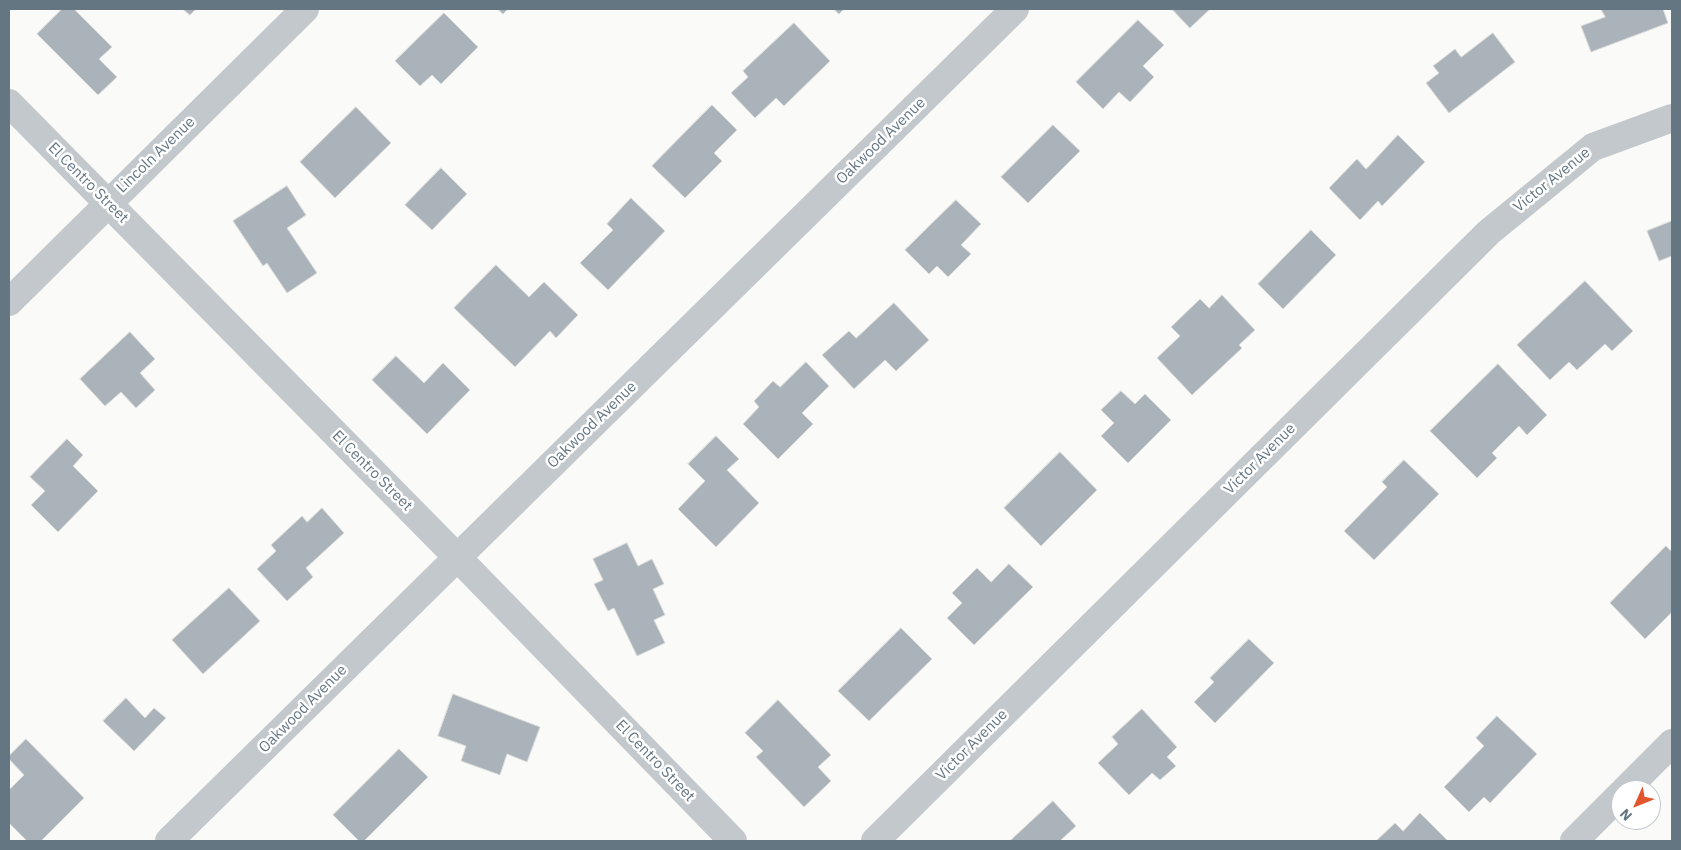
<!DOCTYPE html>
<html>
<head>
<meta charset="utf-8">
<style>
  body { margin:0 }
  #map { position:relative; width:1681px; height:850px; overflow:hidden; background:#fafaf8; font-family:"IBM Plex Sans",sans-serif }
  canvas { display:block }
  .frame { position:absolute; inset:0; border:10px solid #657683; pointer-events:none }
  .north { position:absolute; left:1611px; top:780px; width:50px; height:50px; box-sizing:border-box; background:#fff; border:1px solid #c1c8cd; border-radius:50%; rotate:226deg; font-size:14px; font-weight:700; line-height:20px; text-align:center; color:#657683 }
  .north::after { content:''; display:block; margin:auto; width:18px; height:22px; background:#e4572e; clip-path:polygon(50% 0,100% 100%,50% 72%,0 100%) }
</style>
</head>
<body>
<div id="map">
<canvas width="1681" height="850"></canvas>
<div class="frame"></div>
<div class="north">N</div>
</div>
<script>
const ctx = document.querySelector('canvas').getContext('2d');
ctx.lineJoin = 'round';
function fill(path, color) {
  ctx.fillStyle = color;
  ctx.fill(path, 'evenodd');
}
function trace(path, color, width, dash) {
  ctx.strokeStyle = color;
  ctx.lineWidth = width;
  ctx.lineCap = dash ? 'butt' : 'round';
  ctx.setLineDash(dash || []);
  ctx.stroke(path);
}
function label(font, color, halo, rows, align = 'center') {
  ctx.font = font + ' "IBM Plex Sans",sans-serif';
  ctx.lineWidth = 5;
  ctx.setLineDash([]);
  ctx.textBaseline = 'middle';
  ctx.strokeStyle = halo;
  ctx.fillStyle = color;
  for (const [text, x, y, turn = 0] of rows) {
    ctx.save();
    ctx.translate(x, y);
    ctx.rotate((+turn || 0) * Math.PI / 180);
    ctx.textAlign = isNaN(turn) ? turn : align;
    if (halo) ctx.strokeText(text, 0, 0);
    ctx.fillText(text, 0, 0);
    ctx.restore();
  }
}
const building = new Path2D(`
  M 62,9 L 74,9 L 112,47 L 99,59 L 117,77 L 98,95 L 37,34 Z
  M 183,9 L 196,9 L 190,15 Z
  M 498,9 L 508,9 L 503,14 Z
  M 834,9 L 844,9 L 839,14 Z
  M 1172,9 L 1210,9 L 1190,28 Z
  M 1601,9 L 1663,9 L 1668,23 L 1591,52 L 1581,26 L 1605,17 Z
  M 444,13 L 478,47 L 441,84 L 432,75 L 420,86 L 395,61 Z
  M 1138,20 L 1164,45 L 1143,66 L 1154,77 L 1130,102 L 1119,92 L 1103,109 L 1076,82 Z
  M 794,23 L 830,61 L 784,106 L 776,98 L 755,118 L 731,93 L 748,77 L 743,71 Z
  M 1493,33 L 1515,62 L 1449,113 L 1426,83 L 1439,73 L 1433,66 L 1455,49 L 1461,57 Z
  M 712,105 L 737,130 L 714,153 L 722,161 L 685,198 L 652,166 Z
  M 356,107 L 391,143 L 335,198 L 300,162 Z
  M 1053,125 L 1080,151 L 1028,203 L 1001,177 Z
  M 1398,135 L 1425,162 L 1382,206 L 1378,201 L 1360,220 L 1329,188 L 1357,159 L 1366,169 Z
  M 441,168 L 467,194 L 432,230 L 405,205 Z
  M 287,186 L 306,215 L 287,228 L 317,273 L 287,293 L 267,263 L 263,266 L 233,221 Z
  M 631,198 L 665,231 L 608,290 L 580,263 L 613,230 L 607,224 Z
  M 956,200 L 981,224 L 961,245 L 971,254 L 948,277 L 937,266 L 929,274 L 905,250 Z
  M 1672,221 L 1672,256 L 1659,261 L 1647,231 Z
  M 1311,230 L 1336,255 L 1283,309 L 1258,284 Z
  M 496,265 L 529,297 L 544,282 L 578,315 L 556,338 L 550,331 L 515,367 L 454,308 Z
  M 1585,281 L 1633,331 L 1612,351 L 1605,344 L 1577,370 L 1569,362 L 1550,380 L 1517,345 Z
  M 1222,295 L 1255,330 L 1239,345 L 1242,348 L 1192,395 L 1157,358 L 1180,336 L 1171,327 L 1200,299 L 1209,308 Z
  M 894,303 L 929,340 L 896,371 L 885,360 L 854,389 L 822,355 L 849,331 L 856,338 Z
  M 130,332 L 155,359 L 140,373 L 155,390 L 136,408 L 121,392 L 105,406 L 80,379 Z
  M 396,356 L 424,383 L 443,363 L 470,390 L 427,434 L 372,380 Z
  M 806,362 L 829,386 L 802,413 L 813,424 L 778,459 L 743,424 L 759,407 L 754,401 L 773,381 L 780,387 Z
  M 1498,364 L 1547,415 L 1527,435 L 1519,426 L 1492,453 L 1497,458 L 1477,478 L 1430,431 Z
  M 1121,391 L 1135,404 L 1145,394 L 1171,420 L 1128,463 L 1101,436 L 1114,423 L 1101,410 Z
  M 716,436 L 739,459 L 727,470 L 759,503 L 716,547 L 678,509 L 705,481 L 688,464 Z
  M 67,439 L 83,455 L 73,466 L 98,491 L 58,532 L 31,505 L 45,491 L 30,477 Z
  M 1060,452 L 1097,490 L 1041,546 L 1004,508 Z
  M 1404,460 L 1439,494 L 1374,560 L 1344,531 L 1387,487 L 1382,482 Z
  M 322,508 L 344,533 L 306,568 L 313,577 L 287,601 L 257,569 L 276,551 L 271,545 L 302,516 L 307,522 Z
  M 627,543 L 638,566 L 652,559 L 664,584 L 653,589 L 665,615 L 654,620 L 665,643 L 637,656 L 614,608 L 608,611 L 594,584 L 603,580 L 593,559 Z
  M 1666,546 L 1672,552 L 1672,612 L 1645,639 L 1610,603 Z
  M 1009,564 L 1033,587 L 974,645 L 947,618 L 962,603 L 952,593 L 977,568 L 991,582 Z
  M 229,588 L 260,621 L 203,674 L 172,640 Z
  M 901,628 L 932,659 L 869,721 L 838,691 Z
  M 1249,639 L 1274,663 L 1215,723 L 1194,702 L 1214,682 L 1210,678 Z
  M 453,694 L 540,727 L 527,762 L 507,754 L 500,775 L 461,761 L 466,746 L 438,736 Z
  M 126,698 L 145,718 L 154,708 L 166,718 L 134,751 L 103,721 Z
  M 778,700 L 831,755 L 818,767 L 831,781 L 804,807 L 756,757 L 763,751 L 745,733 Z
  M 1142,709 L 1177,747 L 1167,757 L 1176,766 L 1160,780 L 1152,773 L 1129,795 L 1098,763 L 1118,744 L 1112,737 Z
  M 1497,716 L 1537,754 L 1490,803 L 1484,797 L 1469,812 L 1444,787 L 1484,746 L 1476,738 Z
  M 26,739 L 84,798 L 41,841 L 27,841 L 9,823 L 9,790 L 24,775 L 9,759 L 9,756 Z
  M 399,749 L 428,777 L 364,841 L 359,841 L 333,815 Z
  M 1053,801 L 1076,826 L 1060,841 L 1010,841 Z
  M 1420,813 L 1448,841 L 1376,841 L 1395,823 L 1403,831 Z`);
fill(building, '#aab3b9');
trace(building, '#dcdcda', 1);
trace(new Path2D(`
  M 9,103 L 457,557 L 733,841
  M 9,302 L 305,9
  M 1625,790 L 1672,743
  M 169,841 L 1015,9
  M 875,841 L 1489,232 L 1593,147 L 1672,118
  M 1574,841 L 1621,794`), '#c3c8cc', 28);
label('15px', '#657683', '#fff', [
  ["Oakwood Avenue",881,141,-44],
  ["Lincoln Avenue",156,155,-44],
  ["Victor Avenue",1552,180,-39],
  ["El Centro Street",88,183,45],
  ["Oakwood Avenue",592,425,-44],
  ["Victor Avenue",1260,459,-45],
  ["El Centro Street",372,471,45],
  ["Oakwood Avenue",303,709,-45],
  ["Victor Avenue",972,745,-45],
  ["El Centro Street",655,761,46]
]);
</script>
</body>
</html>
